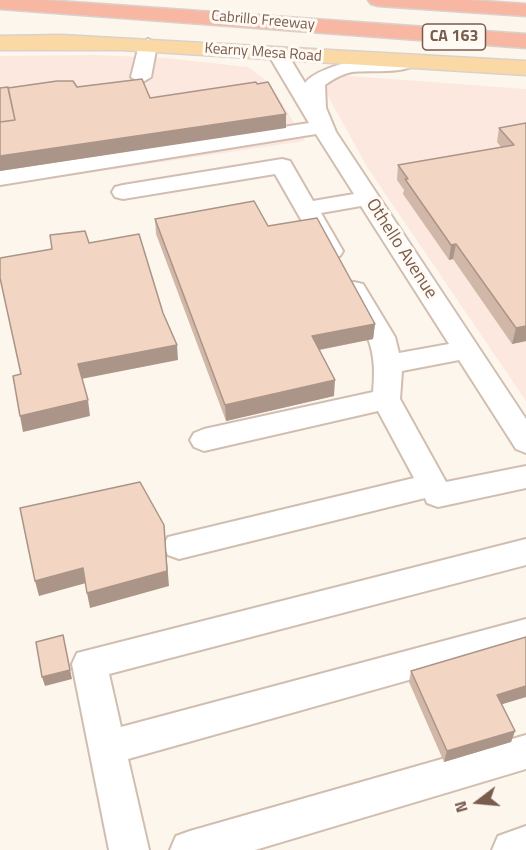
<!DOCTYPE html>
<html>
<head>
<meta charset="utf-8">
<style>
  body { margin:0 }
  #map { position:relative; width:526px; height:850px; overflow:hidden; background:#fdf6ec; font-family:"Titillium Web",sans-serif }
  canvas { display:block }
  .north { position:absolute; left:448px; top:772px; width:60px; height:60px; -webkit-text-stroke:4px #fffaf3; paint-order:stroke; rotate:254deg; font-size:16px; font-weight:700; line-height:24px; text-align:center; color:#7a5c4d }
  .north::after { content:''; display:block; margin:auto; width:21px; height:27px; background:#7a5c4d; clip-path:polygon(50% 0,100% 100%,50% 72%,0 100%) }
</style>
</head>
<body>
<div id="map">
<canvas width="526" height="850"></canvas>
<div class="north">N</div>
</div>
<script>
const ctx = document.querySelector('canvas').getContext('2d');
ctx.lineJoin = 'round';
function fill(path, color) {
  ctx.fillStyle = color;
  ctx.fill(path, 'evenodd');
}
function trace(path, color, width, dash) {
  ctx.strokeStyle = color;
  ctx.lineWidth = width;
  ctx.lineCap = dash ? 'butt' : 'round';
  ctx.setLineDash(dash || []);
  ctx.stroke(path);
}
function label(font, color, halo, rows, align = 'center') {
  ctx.font = font + ' "Titillium Web",sans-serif';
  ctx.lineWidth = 6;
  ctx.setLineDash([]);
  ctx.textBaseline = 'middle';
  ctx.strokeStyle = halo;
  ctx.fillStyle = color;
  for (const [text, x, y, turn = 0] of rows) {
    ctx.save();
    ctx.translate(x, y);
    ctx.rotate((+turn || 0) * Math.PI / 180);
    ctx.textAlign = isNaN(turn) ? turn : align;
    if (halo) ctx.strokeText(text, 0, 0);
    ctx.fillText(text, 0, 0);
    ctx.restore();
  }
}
fill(new Path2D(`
  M 96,55 L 166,58 L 248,67 L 270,83 L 305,141 L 0,186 L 0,56 Z
  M 337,75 L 526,89 L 526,401 L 367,167 L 323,87 Z`), '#fde8e0');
const minor = new Path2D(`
  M 148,39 L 157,45 L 151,77 L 141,83 L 131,77 L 139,45 Z
  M 278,48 L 285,50 L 305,83 C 318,64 402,46 414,64 C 407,74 366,70 352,72 C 342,74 333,79 325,85 L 326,108 L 336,132 L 526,419 L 526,453 L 516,449 L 459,360 L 402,371 L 400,399 L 446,482 L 526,466 L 526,488 L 438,507 L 427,503 L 425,498 L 179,559 L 168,555 L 163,546 L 168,537 L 414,478 L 378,411 L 204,451 L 194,447 L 190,440 L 194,433 L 204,429 L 373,392 C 378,343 365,331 341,290 L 345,284 L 354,282 L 363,284 L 395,337 L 399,353 L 449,344 L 361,206 L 321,213 L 343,251 L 340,256 L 331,258 L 322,256 L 319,251 L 275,174 L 123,199 L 115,197 L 112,192 L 115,187 L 123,185 L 282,159 L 290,161 L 313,201 L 354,194 L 316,134 L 0,185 L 0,171 L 309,123 L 268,54 Z
  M 526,539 L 526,565 L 109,674 L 121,727 L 526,619 L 526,647 L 128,759 L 149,850 L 109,850 L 72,664 L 77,653 Z
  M 526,735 L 526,769 L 255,850 L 170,850 L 176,836 L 190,831 Z
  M 526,826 L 526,850 L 492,850 L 498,836 Z`);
const major = new Path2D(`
  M 61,35 L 526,61 L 526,75 L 122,50 L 0,50 L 0,36 Z`);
const highway = new Path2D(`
  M 0,0 L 44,0 L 526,34 L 526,48 L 0,9 Z
  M 368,0 L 470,0 L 526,4 L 526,16 L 378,6 L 371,4 Z`);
trace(minor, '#d1beb0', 4);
trace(major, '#dad1cd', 3);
trace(highway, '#dad1cd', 3);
fill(minor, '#fff');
fill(major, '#fbd9a5');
fill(highway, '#f7b7a3');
fill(new Path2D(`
  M 526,123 L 526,341 L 512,344 L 453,259 L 449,260 L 403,194 L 404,190 L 397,180 L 398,165 L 501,147 L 497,142 L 499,128 Z
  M 155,219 L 268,226 L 375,324 L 373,339 L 320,350 L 334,396 L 226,421 L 156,234 Z
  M 526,637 L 526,697 L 501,704 L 515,731 L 511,742 L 444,762 L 409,682 L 411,671 Z`), '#d1b7a8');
fill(new Path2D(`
  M 286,114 L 286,128 L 0,171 L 0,156 Z
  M 456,244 L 453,259 L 449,260 L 451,245 Z
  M 375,324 L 373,339 L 312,351 L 312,336 Z
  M 526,326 L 526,341 L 512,344 L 516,328 Z
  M 177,345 L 178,360 L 81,379 L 78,364 Z
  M 335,380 L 334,396 L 226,421 L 225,405 Z
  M 88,400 L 90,416 L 23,432 L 20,416 Z
  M 164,525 L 169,586 L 90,608 L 87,593 Z
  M 83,568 L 86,583 L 39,596 L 35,581 Z
  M 63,635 L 72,679 L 45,686 L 42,677 Z
  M 526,686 L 526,697 L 493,707 L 497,695 Z
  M 515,731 L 511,742 L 444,762 L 447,751 Z`), '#aa9588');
const building = new Path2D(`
  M 142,79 L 150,98 L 256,82 L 257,84 L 268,82 L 286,114 L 0,156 L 0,122 L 15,120 L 8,88 L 57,81 L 73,81 L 77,87 Z
  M 8,87 L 15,120 L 0,122 L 0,88 Z
  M 526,123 L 526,326 L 516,328 L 456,244 L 451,245 L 405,179 L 408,179 L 398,165 L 514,145 L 499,128 Z
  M 254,201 L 268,226 L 317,218 L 375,324 L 312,336 L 335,380 L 225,405 L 155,219 Z
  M 85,231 L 89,243 L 139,234 L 163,313 L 177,345 L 78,364 L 88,400 L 20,416 L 13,376 L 21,374 L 0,278 L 0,258 L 52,249 L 50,235 Z
  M 140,482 L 164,525 L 167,571 L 87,593 L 83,568 L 35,581 L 20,508 Z
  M 63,635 L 70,670 L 42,677 L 36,642 Z
  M 526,637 L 526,686 L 497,695 L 515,731 L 447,751 L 411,671 Z`);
fill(building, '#f3d5c3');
trace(building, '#aa9588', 1.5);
label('15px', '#7a5c4d', '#fffaf3', [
  ["Cabrillo Freeway",263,21,5],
  ["Kearny Mesa Road",263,53,4]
]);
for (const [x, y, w] of [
  [454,37,63]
]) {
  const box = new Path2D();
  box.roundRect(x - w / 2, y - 13, w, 26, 4.5);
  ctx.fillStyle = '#fffaf3';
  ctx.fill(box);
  trace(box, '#7a5c4d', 1.5);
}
label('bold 16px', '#7a5c4d', null, [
  ["CA 163",454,37]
]);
label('18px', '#7a5c4d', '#fffaf3', [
  ["Othello Avenue",401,249,57]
]);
</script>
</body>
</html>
